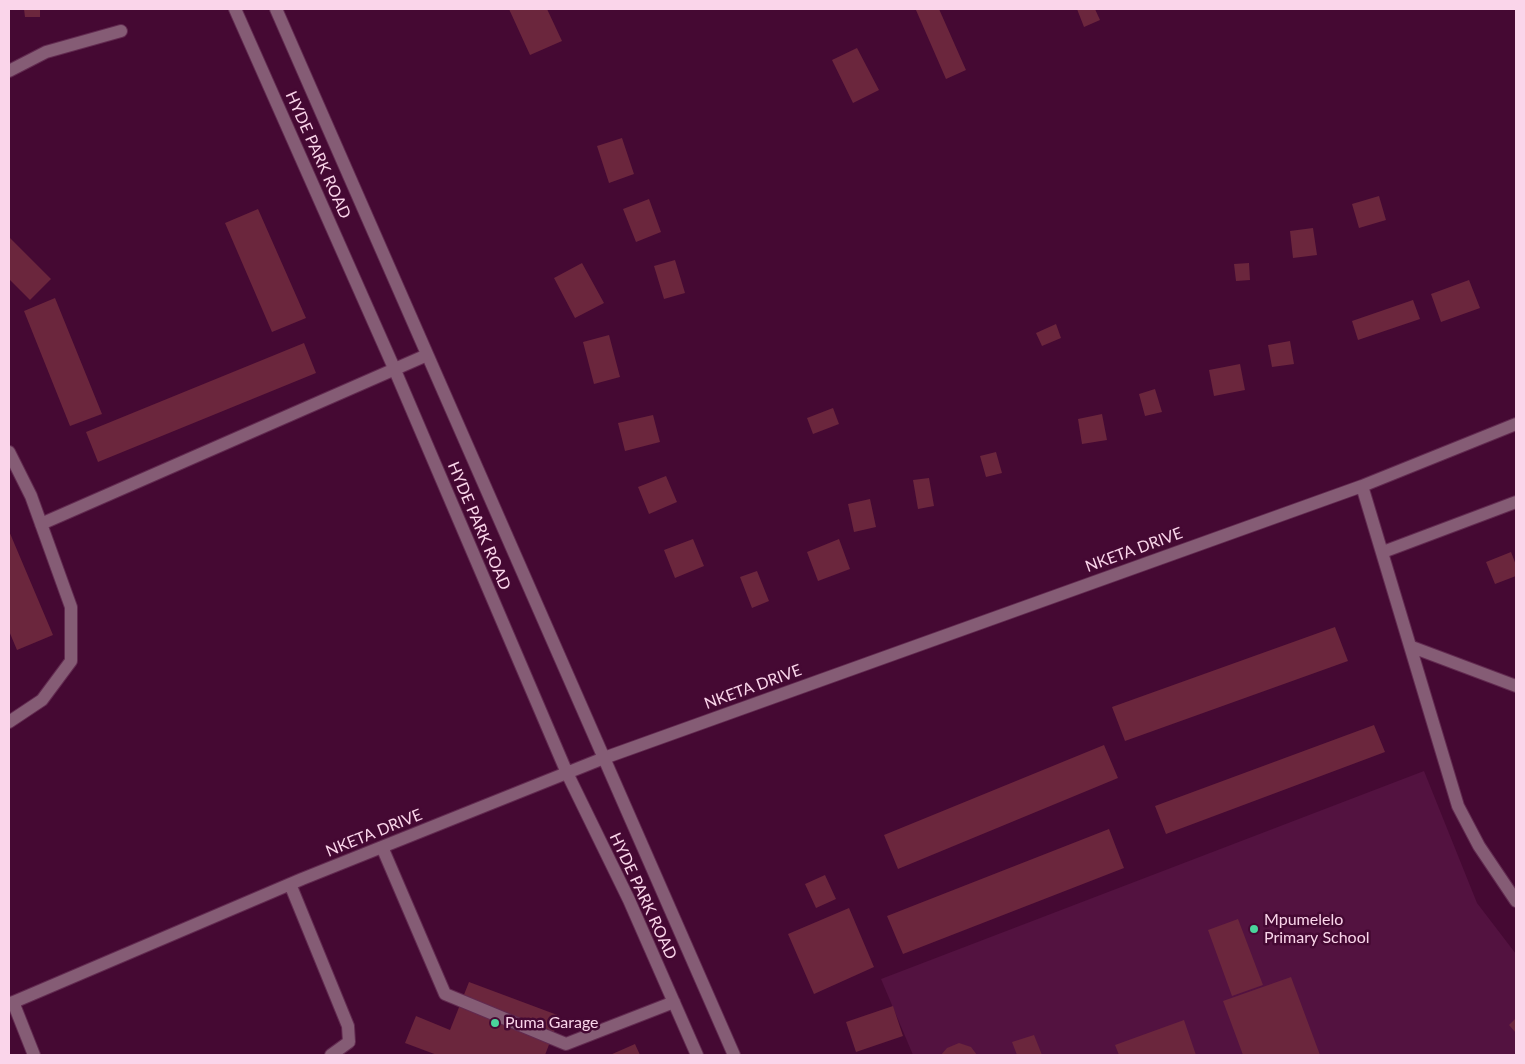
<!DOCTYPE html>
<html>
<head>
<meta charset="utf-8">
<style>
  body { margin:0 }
  #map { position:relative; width:1525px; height:1064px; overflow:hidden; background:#450933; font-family:Lato,sans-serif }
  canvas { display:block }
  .frame { position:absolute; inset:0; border:10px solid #fad5ea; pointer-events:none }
</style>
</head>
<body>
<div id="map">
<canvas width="1525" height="1064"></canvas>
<div class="frame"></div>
</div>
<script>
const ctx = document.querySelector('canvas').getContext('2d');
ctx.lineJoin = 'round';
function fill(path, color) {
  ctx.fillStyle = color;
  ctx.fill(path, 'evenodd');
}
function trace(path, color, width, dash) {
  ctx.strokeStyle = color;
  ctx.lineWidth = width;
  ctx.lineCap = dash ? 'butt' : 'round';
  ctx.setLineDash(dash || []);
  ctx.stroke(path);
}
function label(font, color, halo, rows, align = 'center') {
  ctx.font = font + ' Lato,sans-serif';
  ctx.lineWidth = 5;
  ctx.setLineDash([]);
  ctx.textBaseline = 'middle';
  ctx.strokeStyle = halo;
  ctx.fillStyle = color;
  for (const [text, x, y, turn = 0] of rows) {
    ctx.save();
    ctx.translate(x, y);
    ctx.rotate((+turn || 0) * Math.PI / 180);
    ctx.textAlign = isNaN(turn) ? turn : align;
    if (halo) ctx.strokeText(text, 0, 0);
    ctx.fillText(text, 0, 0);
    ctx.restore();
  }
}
fill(new Path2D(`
  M 1424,771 L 1477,903 L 1516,954 L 1516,1055 L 913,1055 L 881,979 Z`), '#531240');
fill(new Path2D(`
  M 24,9 L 40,9 L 40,17 L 25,17 Z
  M 509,9 L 547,9 L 562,41 L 530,55 Z
  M 918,9 L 939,9 L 966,70 L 946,79 L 916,10 Z
  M 1077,9 L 1095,9 L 1100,20 L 1084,27 Z
  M 857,48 L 879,90 L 853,103 L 832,60 Z
  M 622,138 L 634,174 L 609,183 L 597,146 Z
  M 1379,196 L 1386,220 L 1359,228 L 1352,204 Z
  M 649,199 L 661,232 L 636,242 L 623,209 Z
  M 258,209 L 306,318 L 272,332 L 225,223 Z
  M 1313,228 L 1317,255 L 1293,258 L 1290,231 Z
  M 9,237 L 51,279 L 30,300 L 9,279 Z
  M 675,260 L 685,293 L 664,299 L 654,266 Z
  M 582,263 L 604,303 L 575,318 L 554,278 Z
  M 1249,263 L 1250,280 L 1236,281 L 1234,264 Z
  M 1469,280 L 1480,308 L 1441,322 L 1431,294 Z
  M 55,298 L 102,414 L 70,426 L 24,311 Z
  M 1413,300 L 1420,319 L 1358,340 L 1352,321 Z
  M 1056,324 L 1061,338 L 1042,346 L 1036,333 Z
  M 609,335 L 620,377 L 594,384 L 583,342 Z
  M 1290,341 L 1294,364 L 1272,367 L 1268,345 Z
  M 304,343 L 316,373 L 98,462 L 86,432 Z
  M 1240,364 L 1245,390 L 1214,396 L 1209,370 Z
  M 1155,389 L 1162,412 L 1145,416 L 1139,394 Z
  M 833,408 L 839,424 L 813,434 L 807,418 Z
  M 1102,414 L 1107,440 L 1082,444 L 1078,419 Z
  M 653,415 L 660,442 L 625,451 L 618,423 Z
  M 996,452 L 1002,473 L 986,477 L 980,456 Z
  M 666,476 L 677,502 L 649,514 L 638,487 Z
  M 929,478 L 934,506 L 918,509 L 913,480 Z
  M 870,499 L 876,527 L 854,532 L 848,504 Z
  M 9,531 L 53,635 L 17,650 L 9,631 Z
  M 693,539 L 704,566 L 675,578 L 664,550 Z
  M 839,539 L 850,569 L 818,581 L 807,552 Z
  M 1511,552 L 1516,565 L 1516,576 L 1495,584 L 1486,562 Z
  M 757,571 L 769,601 L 752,608 L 740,577 Z
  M 1335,627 L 1348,661 L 1125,741 L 1112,707 Z
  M 1374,725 L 1385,752 L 1166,834 L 1155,806 Z
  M 1104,745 L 1118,778 L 898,869 L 884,835 Z
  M 1109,829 L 1124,868 L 903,954 L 887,916 Z
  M 825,875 L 836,899 L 816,908 L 805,884 Z
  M 849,908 L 874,967 L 814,994 L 788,934 Z
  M 1238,919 L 1263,985 L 1232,996 L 1208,930 Z
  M 1291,977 L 1320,1055 L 1243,1055 L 1223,1001 Z
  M 469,982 L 560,1016 L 545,1055 L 437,1055 L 405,1043 L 416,1016 L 450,1030 Z
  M 893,1006 L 903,1036 L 856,1052 L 846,1022 Z
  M 1516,1018 L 1516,1033 L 1509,1025 Z
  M 1184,1020 L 1196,1055 L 1119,1055 L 1115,1045 Z
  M 1034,1035 L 1042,1055 L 1017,1055 L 1012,1042 Z
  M 959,1043 L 971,1047 L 977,1055 L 941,1055 L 947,1048 Z
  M 635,1044 L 640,1055 L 610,1055 Z`), '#6b263d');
const minor = new Path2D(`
  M 235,9 L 394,368 L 567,773 L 629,900 L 697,1055
  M 276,9 L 734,1055
  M 9,71 L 46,52 L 121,31
  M 9,452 L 31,496 L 71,607 L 71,661 L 42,700 L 9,722
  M 1362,486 L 1458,806 L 1479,846 L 1516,901
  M 41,524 L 427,355
  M 1383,552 L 1516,502
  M 1412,647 L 1516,686
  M 382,847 L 445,994 L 566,1044 L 674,1002
  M 290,884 L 348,1026 L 349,1042 L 331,1055
  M 13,1002 L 34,1055
  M 9,1004 L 302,879 L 604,758 L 1362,486 L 1516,424`);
trace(minor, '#622a50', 14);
trace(minor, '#855c75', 12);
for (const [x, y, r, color] of [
  [1254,929,5,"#4ad49c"],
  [495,1023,5,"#4ad49c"]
]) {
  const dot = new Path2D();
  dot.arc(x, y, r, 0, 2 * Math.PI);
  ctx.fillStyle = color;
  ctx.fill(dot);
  trace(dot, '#450933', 2);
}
label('16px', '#fad5ea', '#450933', [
  ["HYDE PARK ROAD",318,155,66],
  ["HYDE PARK ROAD",479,526,67],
  ["NKETA DRIVE",1134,550,-20],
  ["NKETA DRIVE",753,687,-20],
  ["NKETA DRIVE",374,833,-22],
  ["HYDE PARK ROAD",643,896,65]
]);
label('16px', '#fad5ea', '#450933', [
  ["Mpumelelo",1264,920],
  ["Primary School",1264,938],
  ["Puma Garage",505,1023]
], 'left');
</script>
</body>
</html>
